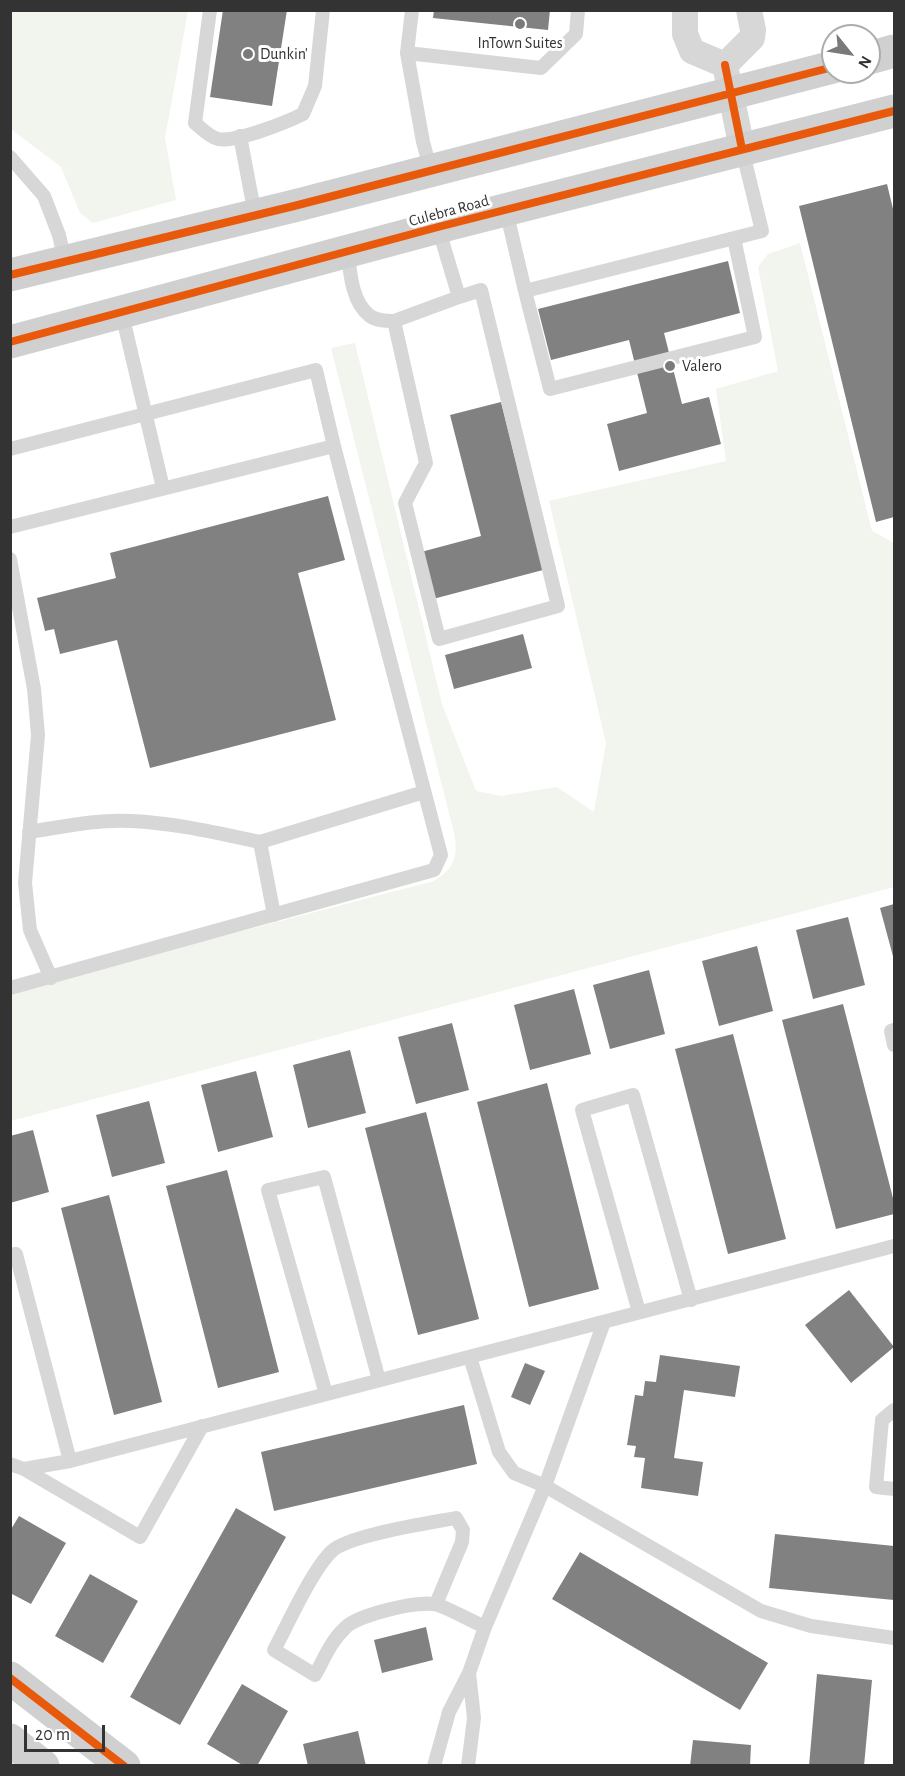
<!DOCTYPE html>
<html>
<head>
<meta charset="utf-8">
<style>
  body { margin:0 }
  #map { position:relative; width:905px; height:1776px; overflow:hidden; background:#fff; font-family:"Alegreya Sans",sans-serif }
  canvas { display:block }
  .frame { position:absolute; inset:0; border:12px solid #333; pointer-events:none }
  .north { position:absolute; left:821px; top:24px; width:60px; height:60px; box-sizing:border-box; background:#fff; border:2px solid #adadad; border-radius:50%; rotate:120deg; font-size:16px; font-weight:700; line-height:24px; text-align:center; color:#333 }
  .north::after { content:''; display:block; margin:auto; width:21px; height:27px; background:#7a7a7a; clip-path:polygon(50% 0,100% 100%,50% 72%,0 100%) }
  .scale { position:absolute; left:24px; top:1725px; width:81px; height:27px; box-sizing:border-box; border:3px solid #333; border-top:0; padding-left:8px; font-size:18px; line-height:21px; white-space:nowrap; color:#333; -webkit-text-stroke:4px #fff; paint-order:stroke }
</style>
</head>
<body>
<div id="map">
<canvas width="905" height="1776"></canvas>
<div class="frame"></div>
<div class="north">N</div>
<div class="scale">20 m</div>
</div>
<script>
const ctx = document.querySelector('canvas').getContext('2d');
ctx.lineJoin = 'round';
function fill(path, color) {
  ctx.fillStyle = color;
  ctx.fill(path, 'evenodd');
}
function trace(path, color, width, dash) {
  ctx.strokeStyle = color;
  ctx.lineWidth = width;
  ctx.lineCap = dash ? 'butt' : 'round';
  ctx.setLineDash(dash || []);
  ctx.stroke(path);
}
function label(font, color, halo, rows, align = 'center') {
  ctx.font = font + ' "Alegreya Sans",sans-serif';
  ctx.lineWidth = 6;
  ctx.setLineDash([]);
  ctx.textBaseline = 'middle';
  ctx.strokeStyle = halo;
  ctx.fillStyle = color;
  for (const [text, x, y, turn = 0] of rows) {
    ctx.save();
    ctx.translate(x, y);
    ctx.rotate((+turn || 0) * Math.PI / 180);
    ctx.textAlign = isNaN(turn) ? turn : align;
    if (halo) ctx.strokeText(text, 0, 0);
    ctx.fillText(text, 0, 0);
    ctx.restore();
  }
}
fill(new Path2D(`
  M 10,11 L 188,11 L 165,138 L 176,200 L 93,223 L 80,213 L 61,167 L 11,129 Z
  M 800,243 L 872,531 L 894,543 L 894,887 L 11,1121 L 11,989 L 73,975 L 434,881 C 454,868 459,857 454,833 L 331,348 L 355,343 L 442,704 L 476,791 L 501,796 L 557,787 L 594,812 L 606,743 L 549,501 L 726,461 L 716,389 L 778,371 L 758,267 L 768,254 Z`), '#f1f5ed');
fill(new Path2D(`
  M 223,10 L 287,10 L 272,106 L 210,97 Z
  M 434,10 L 550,10 L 548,30 L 433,18 Z
  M 887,184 L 894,213 L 894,517 L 876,522 L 799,206 Z
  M 728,261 L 740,313 L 664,333 L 682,404 L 709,397 L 721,444 L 619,471 L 607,424 L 647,413 L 629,340 L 551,360 L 538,309 Z
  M 501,402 L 543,570 L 433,599 L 421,552 L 481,536 L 450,415 Z
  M 328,496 L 345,560 L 298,573 L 336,720 L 150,768 L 117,640 L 60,654 L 54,629 L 45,631 L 37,598 L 116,578 L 110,553 Z
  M 523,634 L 532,668 L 454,689 L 445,655 Z
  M 894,904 L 894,960 L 880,908 Z
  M 848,917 L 865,985 L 813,999 L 796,930 Z
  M 757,946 L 773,1011 L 719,1026 L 702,961 Z
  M 649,970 L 665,1034 L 610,1049 L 593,985 Z
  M 574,989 L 591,1054 L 530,1070 L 514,1005 Z
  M 843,1004 L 894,1202 L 894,1214 L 836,1229 L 782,1020 Z
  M 452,1023 L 469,1090 L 416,1104 L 398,1037 Z
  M 733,1034 L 786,1239 L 728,1254 L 675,1049 Z
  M 350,1050 L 366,1113 L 308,1128 L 293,1065 Z
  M 256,1071 L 273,1137 L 218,1152 L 201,1085 Z
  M 547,1083 L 599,1289 L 529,1307 L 477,1102 Z
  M 149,1101 L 165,1163 L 112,1177 L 96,1115 Z
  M 426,1112 L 479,1319 L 418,1335 L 365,1128 Z
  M 33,1130 L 49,1192 L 10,1203 L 10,1136 Z
  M 227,1170 L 279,1372 L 218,1388 L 166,1186 Z
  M 109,1195 L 162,1402 L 114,1415 L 61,1208 Z
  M 849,1290 L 894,1347 L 851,1383 L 805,1325 Z
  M 660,1355 L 740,1366 L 735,1397 L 684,1390 L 674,1458 L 703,1462 L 698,1496 L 641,1488 L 645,1458 L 634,1457 L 636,1446 L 627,1445 L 635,1395 L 643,1396 L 645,1381 L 656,1382 Z
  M 525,1363 L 545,1371 L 530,1405 L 511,1397 Z
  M 464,1405 L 477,1464 L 274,1511 L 261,1452 Z
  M 236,1508 L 286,1537 L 180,1725 L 130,1697 Z
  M 19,1516 L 66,1543 L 31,1604 L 10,1593 L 10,1531 Z
  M 775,1534 L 894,1546 L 894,1600 L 769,1588 Z
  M 580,1552 L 768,1663 L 740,1710 L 552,1599 Z
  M 90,1574 L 138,1601 L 103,1663 L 55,1636 Z
  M 426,1627 L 433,1660 L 382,1673 L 374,1640 Z
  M 817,1674 L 872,1680 L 864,1766 L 809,1766 Z
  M 242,1684 L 288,1711 L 257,1766 L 244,1766 L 207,1744 Z
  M 358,1731 L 366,1766 L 308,1766 L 303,1744 Z
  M 693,1740 L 751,1745 L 750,1766 L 690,1766 Z`), '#818181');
trace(new Path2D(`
  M 210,10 L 195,123 C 201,128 209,137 218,139 C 235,143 287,122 303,114 L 315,86 L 323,10
  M 412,10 L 407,53 L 423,142 L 431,171
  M 407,53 L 541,68 L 576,34 L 578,10
  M 240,136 L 255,215
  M 10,157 L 44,196 L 59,235 L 65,261
  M 506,210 L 525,291 L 762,231 L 742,149
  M 438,227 L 459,297 L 481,290 L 558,606 L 439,639 L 405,503 L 426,463 L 394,321 L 459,297
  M 348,253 C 350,273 352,303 370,316 C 377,321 386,321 394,321
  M 525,291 L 550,389 L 755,337 L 734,238
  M 122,314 L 163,488
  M 10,449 L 316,370 L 334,446 L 10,527
  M 10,559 L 34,689 L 38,735 L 25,883 L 30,930 L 51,978
  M 29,832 C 62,827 97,819 131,821 C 175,823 217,833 260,842
  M 274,915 L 260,842 L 424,792
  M 10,988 L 434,870 L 441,855 L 334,446
  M 894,1030 L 891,1031 L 894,1045
  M 10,1255 L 16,1254 L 70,1461
  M 639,1312 L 582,1110 L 633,1095 L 691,1300
  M 470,1357 L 499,1452 L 514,1473 L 545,1486 L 761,1611 L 811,1626 L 894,1638
  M 326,1394 L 268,1190 L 324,1177 L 379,1380
  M 894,1410 L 882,1420 L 876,1487 L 894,1489
  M 10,1464 L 24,1469 L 140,1537 L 202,1426
  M 24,1469 L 70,1461 L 894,1246
  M 436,1604 L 462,1542 L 463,1530 L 456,1518 C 430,1523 349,1535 332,1551 C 312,1570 288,1624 274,1650 L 315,1675 C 324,1659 331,1641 345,1628 C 357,1615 421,1599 438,1605 C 454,1611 469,1620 485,1627
  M 434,1766 L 449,1712 L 469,1673 L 485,1627 L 545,1486 L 604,1322
  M 468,1766 L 474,1718 L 469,1673`), '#d7d7d7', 14);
trace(new Path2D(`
  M 685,10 L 685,34 L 692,51 L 725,65
  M 725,65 L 742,149
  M 725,65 L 752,38 L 753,30 L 749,10`), '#d7d7d7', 26);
trace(new Path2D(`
  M 869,58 L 894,51
  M 10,275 L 294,206 L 833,67
  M 10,342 L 438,227 L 894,111
  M 10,1678 L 124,1766
  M 10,1740 L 43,1766`), '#d0d0d0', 33);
trace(new Path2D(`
  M 725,65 L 742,149
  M 10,275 L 294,206 L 833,67
  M 10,342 L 438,227 L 894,111
  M 10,1678 L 124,1766`), '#e8590c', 8);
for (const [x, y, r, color] of [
  [520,24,6,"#7a7a7a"],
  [248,54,6,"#7a7a7a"],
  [670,366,6,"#7a7a7a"]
]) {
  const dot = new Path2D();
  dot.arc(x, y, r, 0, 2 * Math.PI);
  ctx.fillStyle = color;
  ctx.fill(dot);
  trace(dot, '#fff', 2);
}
label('16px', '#333', '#fff', [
  ["InTown Suites",520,43,"center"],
  ["Dunkin'",260,54],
  ["Valero",682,366]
], 'left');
label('16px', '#333', '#fff', [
  ["Culebra Road",449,211,-15]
]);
</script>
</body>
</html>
